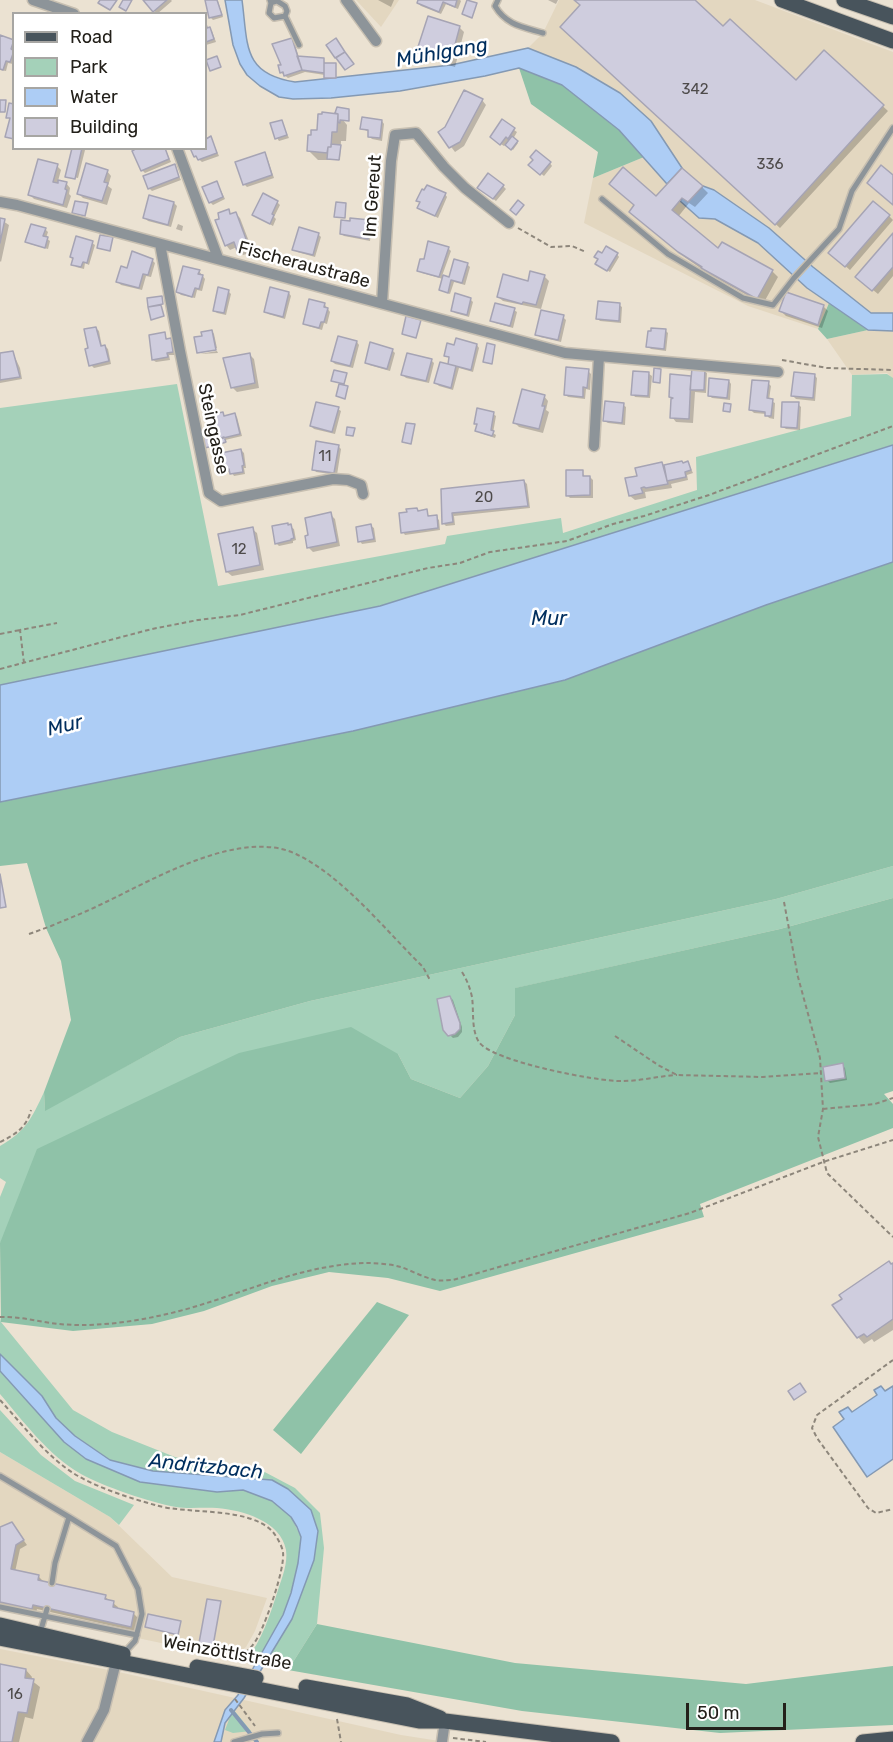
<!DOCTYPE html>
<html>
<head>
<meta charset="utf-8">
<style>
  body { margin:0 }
  #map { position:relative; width:893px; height:1742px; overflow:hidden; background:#ebe2d2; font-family:Rubik,sans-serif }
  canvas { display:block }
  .legend { position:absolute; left:12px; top:12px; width:195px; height:138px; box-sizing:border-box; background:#fff; border:2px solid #a7a6a3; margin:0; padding:8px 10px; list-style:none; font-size:18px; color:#23201a }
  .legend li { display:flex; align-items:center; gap:12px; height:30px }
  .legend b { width:30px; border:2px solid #a7a6a3 }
  .scale { position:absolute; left:686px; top:1703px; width:100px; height:27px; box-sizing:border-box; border:3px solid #23201a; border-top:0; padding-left:8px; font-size:18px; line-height:21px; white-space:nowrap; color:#23201a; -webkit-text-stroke:4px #fff; paint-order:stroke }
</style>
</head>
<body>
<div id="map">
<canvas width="893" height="1742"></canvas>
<ul class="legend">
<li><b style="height:8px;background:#48545c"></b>Road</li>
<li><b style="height:16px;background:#a4d1b9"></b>Park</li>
<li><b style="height:16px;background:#adcdf5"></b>Water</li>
<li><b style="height:16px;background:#cfcdde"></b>Building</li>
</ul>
<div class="scale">50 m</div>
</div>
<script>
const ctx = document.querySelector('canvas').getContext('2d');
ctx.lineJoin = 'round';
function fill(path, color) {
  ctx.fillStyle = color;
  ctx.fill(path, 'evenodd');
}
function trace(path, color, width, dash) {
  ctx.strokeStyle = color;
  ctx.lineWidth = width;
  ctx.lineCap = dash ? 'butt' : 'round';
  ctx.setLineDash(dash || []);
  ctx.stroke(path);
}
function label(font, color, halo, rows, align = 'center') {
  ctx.font = font + ' Rubik,sans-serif';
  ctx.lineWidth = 5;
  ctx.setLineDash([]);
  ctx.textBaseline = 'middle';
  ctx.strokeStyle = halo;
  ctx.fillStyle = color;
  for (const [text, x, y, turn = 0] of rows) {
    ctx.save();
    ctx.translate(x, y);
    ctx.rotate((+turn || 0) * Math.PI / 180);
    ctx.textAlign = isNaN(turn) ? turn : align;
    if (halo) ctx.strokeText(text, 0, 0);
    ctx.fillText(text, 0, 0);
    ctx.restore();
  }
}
fill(new Path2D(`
  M 356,0 L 399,0 L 381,27 Z
  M 559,0 L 755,0 L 893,52 L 893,313 L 871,313 L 813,267 L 769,228 L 715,219 L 759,243 L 807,288 L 829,303 L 818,329 L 748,306 L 584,223 L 593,178 L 644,157 L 681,167 L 528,48 L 543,33 Z
  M 868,330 L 893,331 L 893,379 L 887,373 L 852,375 L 827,339 Z
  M 0,1452 L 110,1517 L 172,1577 L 267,1598 L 255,1631 L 246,1647 L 232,1658 L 0,1609 Z
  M 0,1649 L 114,1671 L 401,1735 L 446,1742 L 0,1742 Z`), '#e3d7c0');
fill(new Path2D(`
  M 887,374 L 893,378 L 893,445 L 380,606 L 0,685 L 0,408 L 177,384 L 218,586 L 445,544 L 447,536 L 561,518 L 563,533 L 697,490 L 696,457 L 851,416 L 852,375 Z
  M 893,866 L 893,898 L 780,929 L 516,988 L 515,1015 L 488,1066 L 460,1098 L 411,1079 L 398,1054 L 0,1243 L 0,1197 L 6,1182 L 0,1178 L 0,1146 C 26,1131 32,1118 44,1092 L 45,1110 L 180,1037 L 310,1001 L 776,899 Z
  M 0,1317 L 1,1322 L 73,1410 L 112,1432 L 175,1457 L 246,1473 L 259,1469 L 295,1488 L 320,1513 L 324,1548 L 317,1624 L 288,1670 L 266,1662 L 292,1619 L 318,1531 L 272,1480 L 153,1471 L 110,1460 L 75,1436 L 56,1418 L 42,1396 L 0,1354 Z
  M 0,1371 L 64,1442 L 86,1459 L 140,1482 L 217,1492 L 242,1490 L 272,1500 L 291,1517 L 301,1537 L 298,1563 L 291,1592 L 283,1615 L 259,1659 L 246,1660 C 262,1640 270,1615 278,1590 C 282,1578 288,1563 286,1550 C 281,1521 242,1510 217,1508 C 203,1507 189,1509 176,1507 C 149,1502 105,1487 81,1474 C 48,1455 24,1422 0,1394 Z
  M 0,1410 L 41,1455 L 75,1481 L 134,1505 L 119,1525 L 110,1517 L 0,1452 Z
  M 233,1709 L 251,1731 L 233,1733 L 225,1730 Z`), '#a4d1b9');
fill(new Path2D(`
  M 519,68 L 562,85 L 619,130 L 644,157 L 593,178 L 598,152 L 531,104 Z
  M 829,303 L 868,330 L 827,339 L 818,329 Z
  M 893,562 L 893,866 L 776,899 L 310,1001 L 180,1037 L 45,1111 L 44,1092 L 71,1020 L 61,961 L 46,928 L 27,863 L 0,866 L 0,802 L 353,731 L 565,680 L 766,605 Z
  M 893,898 L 893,1091 L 884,1094 L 893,1104 L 893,1128 L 700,1204 L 704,1217 L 440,1291 L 388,1278 L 329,1272 L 272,1286 L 204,1311 L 152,1324 L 73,1331 L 1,1322 L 0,1243 L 37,1149 L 239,1053 L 351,1027 L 398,1054 L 411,1079 L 460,1098 L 488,1066 L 515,1015 L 515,988 L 780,929 Z
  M 377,1302 L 409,1315 L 301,1454 L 273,1430 Z
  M 317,1624 L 515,1663 L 746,1684 L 893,1666 L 893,1725 L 720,1733 L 522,1711 L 288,1670 Z`), '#8fc2a8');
const water = new Path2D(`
  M 225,0 L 242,0 C 248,44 242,74 295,82 L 451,65 L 528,48 L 576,67 L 620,93 L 651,121 L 682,168 L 667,184 L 619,130 L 562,85 L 519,68 L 485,76 L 400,91 L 331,98 L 293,99 L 279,97 L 260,86 L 247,75 L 240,64 L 233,45 Z
  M 703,186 L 714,190 L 769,228 L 813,267 L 871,313 L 893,313 L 893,331 L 868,330 L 807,288 L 758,243 L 715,219 L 699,218 L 680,201 L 682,198 L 695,194 Z
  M 893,445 L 893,562 L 766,605 L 565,680 L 353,731 L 0,802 L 0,685 L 380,606 Z
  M 0,1354 L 42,1396 L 56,1418 L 75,1436 L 110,1460 L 153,1471 L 272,1480 L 288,1489 L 311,1510 L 318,1531 L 314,1560 L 292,1619 L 244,1698 L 225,1723 L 221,1742 L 214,1742 L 225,1710 L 238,1695 L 283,1615 L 291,1593 L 298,1563 L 301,1537 L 297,1527 L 291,1517 L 272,1501 L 243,1490 L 217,1492 L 140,1482 L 86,1459 L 64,1442 L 0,1371 Z
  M 881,1386 L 885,1391 L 893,1386 L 893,1459 L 867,1477 L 833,1427 L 844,1419 L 839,1412 L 848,1407 L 852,1412 L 877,1395 L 874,1390 Z`);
fill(water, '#adcdf5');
trace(water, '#8499b3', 1.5);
fill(new Path2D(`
  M 145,0 L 171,0 L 172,1 L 157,14 Z
  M 210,0 L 218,1 L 223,17 L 213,20 L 211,18 L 207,1 Z
  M 378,0 L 394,0 L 391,7 Z
  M 420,0 L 460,0 L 461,1 L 458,9 L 446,4 L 441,14 L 421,6 L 418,3 Z
  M 548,0 L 558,0 L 556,4 Z
  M 576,0 L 692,0 L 723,28 L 797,82 L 824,52 L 888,111 L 780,228 L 562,27 L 581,5 Z
  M 429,18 L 460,28 L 464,32 L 455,67 L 422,57 L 418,53 Z
  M 206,21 L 208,29 L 212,31 L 216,42 L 206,45 Z
  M 0,37 L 14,41 L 14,61 L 13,64 L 8,63 L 6,71 L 0,70 Z
  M 291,39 L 294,42 L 299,57 L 323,60 L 326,64 L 336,65 L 336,78 L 326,78 L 325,75 L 305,72 L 288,78 L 284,75 L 281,72 L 283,66 Z
  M 482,100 L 486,105 L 464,146 L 455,152 L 440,132 Z
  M 349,110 L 349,121 L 343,120 L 347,125 L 346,141 L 341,141 L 340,160 L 318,160 L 308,150 L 318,132 L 323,114 L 339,115 Z
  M 281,121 L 289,138 L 279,141 L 277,138 Z
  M 382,121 L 384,124 L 382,141 L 372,139 L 369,136 L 370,132 L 362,129 Z
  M 502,122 L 517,132 L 513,139 L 518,143 L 513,150 L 506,144 L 504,146 L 494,140 Z
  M 211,138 L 219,156 L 202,162 L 195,156 L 206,148 L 206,140 Z
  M 73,148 L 83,148 L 85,150 L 78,178 L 68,176 Z
  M 165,148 L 171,162 L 145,173 L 142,170 Z
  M 264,154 L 267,157 L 274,178 L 247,187 L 244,184 Z
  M 550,163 L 552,166 L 544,176 L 530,165 Z
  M 57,166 L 61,170 L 58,181 L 66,183 L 70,188 L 69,194 L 71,196 L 67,208 L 34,199 L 30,195 Z
  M 174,166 L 181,180 L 152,191 L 149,188 Z
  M 107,171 L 111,176 L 108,186 L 112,189 L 107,205 L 83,198 L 78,193 Z
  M 217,182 L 225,199 L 213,205 L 210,202 Z
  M 503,186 L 506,189 L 496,201 L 482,190 Z
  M 702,187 L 708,193 L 695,207 L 689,203 L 678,217 L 719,250 L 772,271 L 778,277 L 763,304 L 709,274 L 686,258 L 637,218 L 656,198 Z
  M 425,192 L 445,194 L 447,197 L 438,218 L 419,208 L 421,203 L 418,200 Z
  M 150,197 L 174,203 L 177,206 L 171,227 L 148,221 L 145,218 Z
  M 277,202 L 280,205 L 274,217 L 276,219 L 273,226 L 254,215 Z
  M 228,211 L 232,215 L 236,214 L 240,218 L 253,252 L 243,255 L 237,247 L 230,250 L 226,245 Z
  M 889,216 L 893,220 L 850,270 L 835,257 Z
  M 0,219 L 9,225 L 1,262 L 0,261 Z
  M 369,221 L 372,224 L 370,241 L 344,236 L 341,233 Z
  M 178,224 L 183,226 L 182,231 L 176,229 Z
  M 45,229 L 48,232 L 46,238 L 50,241 L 48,249 L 30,244 L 27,241 Z
  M 318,234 L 321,237 L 315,257 L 297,252 L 294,249 Z
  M 893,235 L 893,276 L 878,294 L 862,281 Z
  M 92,243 L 95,245 L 89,265 L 85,263 L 84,269 L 76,267 L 71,257 Z
  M 448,248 L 451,251 L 442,276 L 451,278 L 467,264 L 470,267 L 465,285 L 454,282 L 450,294 L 440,290 L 443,279 L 422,273 L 419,270 Z
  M 617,254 L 619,257 L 610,272 L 600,266 Z
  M 152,260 L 155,263 L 151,277 L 146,276 L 142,290 L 121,285 L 118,282 L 128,270 Z
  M 199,271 L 205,279 L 202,291 L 197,290 L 195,298 L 181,295 L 178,292 Z
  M 544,276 L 549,281 L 541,309 L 503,301 L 498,297 Z
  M 228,291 L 231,294 L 226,315 L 217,313 L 214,310 Z
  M 289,293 L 291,296 L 285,319 L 268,314 L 266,312 Z
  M 787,294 L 824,307 L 828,311 L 822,328 L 786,316 L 781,311 Z
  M 470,299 L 473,302 L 469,317 L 455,313 L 452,310 Z
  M 325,305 L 330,312 L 327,324 L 324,323 L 322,330 L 308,326 L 305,324 Z
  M 619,305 L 622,307 L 621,323 L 600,321 L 597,318 Z
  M 514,310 L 517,312 L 513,328 L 495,323 L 492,321 Z
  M 563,317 L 566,320 L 561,342 L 540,337 L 537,335 Z
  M 96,328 L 99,331 L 102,347 L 105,346 L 108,349 L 111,364 L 94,368 L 91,365 L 90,349 Z
  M 665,330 L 668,333 L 666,351 L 651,349 L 648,346 Z
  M 212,331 L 214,334 L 217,348 L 199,352 L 203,337 Z
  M 164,334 L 168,340 L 173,342 L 175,355 L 169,355 L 170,360 L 156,362 L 153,360 Z
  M 339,337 L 357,342 L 359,345 L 353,368 L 335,364 L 332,361 Z
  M 477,345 L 479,348 L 473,372 L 459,368 L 453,390 L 439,386 L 436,383 L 449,366 L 451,359 L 445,355 Z
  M 392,350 L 395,353 L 390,371 L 369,365 L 367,362 Z
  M 217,351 L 218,353 L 200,354 Z
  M 13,353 L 20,368 L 22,379 L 0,383 L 0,355 Z
  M 249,354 L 254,359 L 259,388 L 237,392 L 232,387 Z
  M 431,360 L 434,363 L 429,383 L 406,378 L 403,375 Z
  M 588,371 L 591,374 L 590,390 L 586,389 L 585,399 L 568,397 L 566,395 Z
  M 704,371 L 707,373 L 706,393 L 695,392 L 693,423 L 676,422 L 672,417 L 672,376 L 693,377 Z
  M 649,374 L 652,376 L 650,398 L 635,397 L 633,394 Z
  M 814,375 L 817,378 L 815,401 L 796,399 L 793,396 Z
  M 729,381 L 731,384 L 730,400 L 712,398 L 709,395 Z
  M 768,383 L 771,386 L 769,400 L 775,403 L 774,419 L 769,418 L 766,414 L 754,413 L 751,410 Z
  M 544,396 L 548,401 L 546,410 L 549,412 L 543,433 L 519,427 L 514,422 Z
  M 798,404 L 801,407 L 800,430 L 786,429 L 783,427 Z
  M 623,405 L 626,407 L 625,425 L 608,423 L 605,421 Z
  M 338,409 L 341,411 L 335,434 L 314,429 L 311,426 Z
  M 223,414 L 226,417 L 235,415 L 237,417 L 242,436 L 225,440 L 226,443 L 207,448 L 204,437 L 215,434 Z
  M 493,414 L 496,416 L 493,433 L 496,435 L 495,438 L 480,433 L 475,423 Z
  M 338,446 L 341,449 L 337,475 L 316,472 L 314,469 Z
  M 241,450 L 244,453 L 246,468 L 244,468 L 245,474 L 234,476 L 231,471 L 224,473 L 221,470 Z
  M 688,463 L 693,473 L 687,475 L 688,480 L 671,484 L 672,488 L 645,492 L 646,498 L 635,500 L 630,496 L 638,477 L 662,464 L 664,467 Z
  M 582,472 L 585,477 L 590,477 L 593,480 L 593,498 L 570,498 L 567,495 Z
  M 524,481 L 527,484 L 530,508 L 454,516 L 455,525 L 446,526 L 443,523 L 442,490 Z
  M 408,511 L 426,511 L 430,518 L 436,517 L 439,520 L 440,530 L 405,535 L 403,532 Z
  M 330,514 L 335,519 L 340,546 L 313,552 L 308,547 Z
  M 289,526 L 294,529 L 296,540 L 293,541 L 293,543 L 279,546 L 276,543 Z
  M 371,526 L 374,528 L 376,542 L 362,544 L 360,541 Z
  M 252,529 L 257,533 L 264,570 L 232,576 L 227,572 Z
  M 450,997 L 453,1000 L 462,1027 L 462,1032 L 458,1037 L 453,1038 L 444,1029 Z
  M 842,1065 L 845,1068 L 847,1080 L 830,1083 L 827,1080 Z
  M 893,1265 L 893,1330 L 874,1342 L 872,1339 L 864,1344 L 858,1337 Z
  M 12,1524 L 27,1545 L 20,1549 L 15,1572 L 39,1577 L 43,1581 L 105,1597 L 118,1607 L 118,1610 L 133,1613 L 138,1618 L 135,1631 L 37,1609 L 36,1613 L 0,1605 L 0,1529 Z
  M 0,1665 L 26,1670 L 32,1677 L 31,1680 L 40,1687 L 33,1719 L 25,1717 L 19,1742 L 0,1742 Z`), '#0003');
trace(new Path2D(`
  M 231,1710 L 257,1742`), '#8499b3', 4);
const building = new Path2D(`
  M 100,0 L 117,0 L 110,10 L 98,3 Z
  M 123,0 L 132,0 L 126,11 L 119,7 Z
  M 143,0 L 167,0 L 153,12 Z
  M 205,0 L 217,0 L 222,15 L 209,18 Z
  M 418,0 L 457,0 L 455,7 L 443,2 L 439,12 L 417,3 Z
  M 467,0 L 477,3 L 472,18 L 462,14 Z
  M 574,0 L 695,0 L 723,26 L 730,19 L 796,80 L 824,50 L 884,105 L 775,225 L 560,27 L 580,5 Z
  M 428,16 L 460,26 L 450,63 L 416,53 Z
  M 206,24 L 207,28 L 210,27 L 214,39 L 206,42 Z
  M 0,35 L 14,40 L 11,49 L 14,51 L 10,62 L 6,61 L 3,70 L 0,69 Z
  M 292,38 L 302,70 L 284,76 L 283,72 L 280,73 L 278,65 L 281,65 L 272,44 Z
  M 336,38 L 345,52 L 335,58 L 326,45 Z
  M 345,52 L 354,64 L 345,70 L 336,58 Z
  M 217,56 L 221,67 L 210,71 L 206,60 Z
  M 297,56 L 324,58 L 324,73 L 302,70 Z
  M 324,63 L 336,63 L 336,78 L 324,78 Z
  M 464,90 L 483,99 L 460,142 L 449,148 L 438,132 L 445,127 Z
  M 0,100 L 6,100 L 5,112 L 0,112 Z
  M 9,103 L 14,104 L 14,139 L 5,137 L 10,118 L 6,118 Z
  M 337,107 L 349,109 L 349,121 L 340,120 L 340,123 L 338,122 L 338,114 L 335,113 Z
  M 322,112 L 338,114 L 337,132 L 332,132 L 331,147 L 328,147 L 327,153 L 307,151 L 308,135 L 311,135 L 311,130 L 317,130 L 318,114 L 322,114 Z
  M 362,117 L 382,120 L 380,138 L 368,137 L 368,130 L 360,129 Z
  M 502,119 L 515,128 L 508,139 L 506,137 L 500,145 L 490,137 Z
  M 282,120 L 287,135 L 275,139 L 270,123 Z
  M 211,136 L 217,153 L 198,160 L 196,156 L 194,157 L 190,148 L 206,148 L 206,139 Z
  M 512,136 L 518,141 L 511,150 L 505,145 Z
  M 331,144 L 341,145 L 339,160 L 327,159 L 328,147 L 331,147 Z
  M 72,148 L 82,148 L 75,179 L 65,177 Z
  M 137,148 L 165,148 L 169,159 L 141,171 L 132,151 Z
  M 536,150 L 551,162 L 540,175 L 528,165 L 533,160 L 530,157 Z
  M 265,152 L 272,175 L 243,185 L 235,162 Z
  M 38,159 L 58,164 L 53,182 L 58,183 L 58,180 L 67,182 L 65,189 L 67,190 L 63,205 L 28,195 Z
  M 86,163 L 108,170 L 104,182 L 108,183 L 102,201 L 77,194 Z
  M 175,164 L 179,177 L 148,189 L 143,176 Z
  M 881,165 L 893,175 L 893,205 L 867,183 Z
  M 623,167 L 656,196 L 682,168 L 703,186 L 688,202 L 682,198 L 672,210 L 718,248 L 722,242 L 773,270 L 757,299 L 701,268 L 702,267 L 678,252 L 629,212 L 634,205 L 609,184 Z
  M 488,173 L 504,185 L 493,199 L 477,188 Z
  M 217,181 L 223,197 L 209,203 L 202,187 Z
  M 427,185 L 446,193 L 435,216 L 417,208 L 420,202 L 416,201 L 422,189 L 424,190 Z
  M 263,193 L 278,201 L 272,214 L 274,215 L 270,224 L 252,215 Z
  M 149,195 L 174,202 L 168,225 L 143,218 Z
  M 518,200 L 524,205 L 516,215 L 510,210 Z
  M 75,201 L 88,203 L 85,216 L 72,213 Z
  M 873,201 L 890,215 L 845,267 L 828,253 Z
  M 336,202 L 346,203 L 345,218 L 334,217 Z
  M 229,209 L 230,214 L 236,212 L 249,247 L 237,251 L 234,242 L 225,246 L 215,220 L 219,219 L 218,213 Z
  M 0,218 L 5,219 L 0,243 Z
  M 350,218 L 370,220 L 368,239 L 340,234 L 341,220 L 350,221 Z
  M 31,224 L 46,228 L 43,236 L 48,237 L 45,248 L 25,242 Z
  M 299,227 L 319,233 L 313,255 L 292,250 Z
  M 893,233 L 893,267 L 872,291 L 855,277 Z
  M 100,235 L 113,237 L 110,251 L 97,248 Z
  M 76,236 L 93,241 L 87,263 L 83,262 L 81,267 L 71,265 L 73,258 L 70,257 Z
  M 428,241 L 449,247 L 439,277 L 417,271 L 420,259 L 424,259 Z
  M 606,246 L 618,253 L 607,271 L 595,264 L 598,259 L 594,257 L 598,251 L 602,253 Z
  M 132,251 L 153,259 L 148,275 L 143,274 L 139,288 L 116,282 L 121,266 L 127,268 Z
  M 454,259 L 468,263 L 462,283 L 451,280 L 448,293 L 439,290 L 443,275 L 449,277 Z
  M 183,266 L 200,270 L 198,274 L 203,275 L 199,289 L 195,288 L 192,297 L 176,292 Z
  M 530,271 L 545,275 L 536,305 L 523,302 L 522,304 L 497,297 L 503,274 L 528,281 Z
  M 218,287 L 229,290 L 224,313 L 213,311 Z
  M 270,287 L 289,292 L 283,317 L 264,312 Z
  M 786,292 L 824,305 L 818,325 L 779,311 Z
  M 455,293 L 471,298 L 467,315 L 451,311 Z
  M 162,296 L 163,304 L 148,307 L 147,298 Z
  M 309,299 L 325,303 L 324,307 L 328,308 L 324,322 L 321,322 L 319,328 L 303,324 Z
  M 598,301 L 620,303 L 619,321 L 596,319 Z
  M 495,303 L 515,308 L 510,326 L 490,321 Z
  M 161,305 L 164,316 L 151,320 L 148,307 Z
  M 541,310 L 564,315 L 558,340 L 535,335 Z
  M 406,316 L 421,320 L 416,338 L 402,334 Z
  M 96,327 L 101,346 L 105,345 L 109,361 L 89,366 L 85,349 L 88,348 L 84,329 Z
  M 651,328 L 666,329 L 664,349 L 646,347 L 648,331 L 651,331 Z
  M 212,330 L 216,350 L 197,353 L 194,337 L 202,336 L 201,332 Z
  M 165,332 L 166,339 L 171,338 L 173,352 L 167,353 L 168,357 L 152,360 L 149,335 Z
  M 338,336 L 357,341 L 350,366 L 331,361 Z
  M 456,338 L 477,344 L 471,370 L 448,364 L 449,357 L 444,356 L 447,343 L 454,345 Z
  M 370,342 L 393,349 L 387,369 L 365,363 Z
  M 487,343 L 495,345 L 492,364 L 483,362 Z
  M 13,351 L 20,377 L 0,380 L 0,353 Z
  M 250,353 L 255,383 L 231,388 L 223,358 Z
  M 407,353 L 432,359 L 426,381 L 401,375 Z
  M 440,362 L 456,366 L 451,388 L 434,383 Z
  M 566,367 L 589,369 L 587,388 L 583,387 L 583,397 L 564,395 Z
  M 654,368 L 661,369 L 660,383 L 653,382 Z
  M 692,368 L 705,369 L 704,390 L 690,390 Z
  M 334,370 L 347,373 L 344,384 L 331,381 Z
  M 633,371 L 649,372 L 648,396 L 631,395 Z
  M 794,372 L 815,374 L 813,398 L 791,396 Z
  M 670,374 L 691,376 L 689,419 L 670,418 L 671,399 L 673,398 L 669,397 Z
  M 709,378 L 729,380 L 727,398 L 708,396 Z
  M 752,380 L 769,381 L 767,398 L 773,399 L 771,416 L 765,416 L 765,412 L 749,410 Z
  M 339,384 L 348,386 L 345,399 L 336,396 Z
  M 522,389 L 545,395 L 542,406 L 545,406 L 539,429 L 513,423 Z
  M 605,401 L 624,403 L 622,423 L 603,421 Z
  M 316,402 L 339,407 L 332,432 L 310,426 Z
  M 782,402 L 799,402 L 797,428 L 781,427 Z
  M 724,403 L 731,404 L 730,412 L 723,411 Z
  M 477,408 L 494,412 L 491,430 L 494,431 L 492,436 L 475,431 L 477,424 L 474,424 Z
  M 223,412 L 224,416 L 235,413 L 240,434 L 215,440 L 209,415 Z
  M 406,423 L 415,424 L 411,444 L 402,442 Z
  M 347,427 L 355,428 L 353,436 L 346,435 Z
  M 213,433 L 215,440 L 224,437 L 226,442 L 205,448 L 202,435 Z
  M 316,441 L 339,445 L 334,473 L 312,470 Z
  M 241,449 L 244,465 L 242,466 L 243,472 L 230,474 L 229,469 L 220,470 L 216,454 Z
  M 682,461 L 683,463 L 688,461 L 691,470 L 685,472 L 686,477 L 667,481 L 664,465 Z
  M 662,462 L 668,484 L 646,488 L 644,487 L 641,488 L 643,493 L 629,496 L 625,478 L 637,476 L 635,468 Z
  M 566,470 L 583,470 L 583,476 L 590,476 L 590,495 L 566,496 Z
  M 524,480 L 528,506 L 452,513 L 453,522 L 442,524 L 441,489 Z
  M 417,508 L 418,511 L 427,509 L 428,516 L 437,515 L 438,528 L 401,533 L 399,513 L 407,512 L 406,509 Z
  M 331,512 L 337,542 L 307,548 L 305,536 L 308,535 L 305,518 Z
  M 288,523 L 288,525 L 291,524 L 294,538 L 291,539 L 291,540 L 275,544 L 272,526 Z
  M 371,524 L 374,539 L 358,542 L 356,527 Z
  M 253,527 L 260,565 L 226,572 L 218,534 Z
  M 0,874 L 6,907 L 0,908 Z
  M 450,996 L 460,1023 L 460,1029 L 455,1034 L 448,1036 L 443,1030 L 437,999 Z
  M 843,1063 L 845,1078 L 825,1081 L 823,1067 Z
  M 889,1261 L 891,1264 L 893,1263 L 893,1319 L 867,1337 L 864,1334 L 857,1338 L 832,1305 L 842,1299 L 839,1295 Z
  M 800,1383 L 806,1392 L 794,1400 L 788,1391 Z
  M 12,1522 L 24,1540 L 16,1545 L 11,1569 L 39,1575 L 38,1580 L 106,1595 L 105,1599 L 114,1601 L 113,1607 L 134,1612 L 131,1627 L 33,1605 L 32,1609 L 0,1602 L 0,1527 Z
  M 207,1599 L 221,1601 L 213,1646 L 199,1643 Z
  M 148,1614 L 181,1621 L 178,1635 L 145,1627 Z
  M 0,1664 L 26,1669 L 25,1678 L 34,1679 L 27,1713 L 18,1712 L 12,1742 L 0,1742 Z`);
fill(building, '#cfcdde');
trace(building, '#a6a4b4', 1.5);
const service = new Path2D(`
  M 270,0 L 271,3 L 277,1 L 285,6 L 287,11 L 285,16 L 299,45
  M 498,0 L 495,6 C 506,25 523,27 543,33
  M 271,3 L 269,13 L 274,18 L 285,16
  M 602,199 L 668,254 L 743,298 L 773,305 L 794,278 L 839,229 L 852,191 L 893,128
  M 0,1476 L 69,1517 L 55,1563 L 52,1583
  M 69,1517 L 116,1546 L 138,1589 L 142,1614 L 135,1641 L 124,1653
  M 0,1607 L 137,1635
  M 40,1633 L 47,1609
  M 234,1742 L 262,1734 L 278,1733`);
const minor = new Path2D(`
  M 33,0 L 74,14
  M 346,0 L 376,41
  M 177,148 L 218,258
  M 0,202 L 17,205 L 565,353 L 778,372
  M 160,244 L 180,351 L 209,493 L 221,501 L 333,479 L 348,480 L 361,485 L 363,494
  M 382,303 L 391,161 L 395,135 L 416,133 L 444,167 L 465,188 L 509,223
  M 594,446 L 599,356
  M 87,1742 L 104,1710 L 116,1662 L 121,1657
  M 442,1742 L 445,1721`);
const primary = new Path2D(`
  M 782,0 L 893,41
  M 844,0 L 893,17
  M 0,1625 L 123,1654
  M 0,1638 L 419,1721 L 445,1721 L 612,1742
  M 197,1667 L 256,1678
  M 306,1687 L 407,1705 L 440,1718
  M 863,1742 L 893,1739`);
trace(service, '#c7bfb1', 8);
trace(minor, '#c7bfb1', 13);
trace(primary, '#c7bfb1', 17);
trace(new Path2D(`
  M 518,228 L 551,247 L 572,246 L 586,252
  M 782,360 L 827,368 L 893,370
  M 0,634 L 20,630
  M 24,663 L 20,630 L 57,623
  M 0,669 L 152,629 L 198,620 L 240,615 L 428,568 L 460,563 L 490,552 L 567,541 L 613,524 L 644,516 L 709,495 L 893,426
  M 784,902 L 798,977 L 820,1058 L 823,1109 L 818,1137 L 827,1173 L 893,1237
  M 29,934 L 51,926 C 70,918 88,911 106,902 C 156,878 241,828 296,854 C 344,877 385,930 423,967 L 430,980
  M 462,972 C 467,980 470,988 472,997 C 474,1011 471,1030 479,1042 C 491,1061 598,1082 623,1081 C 641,1081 658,1076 677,1075
  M 615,1036 L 658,1065 L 677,1075 L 763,1077 L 820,1073
  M 823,1109 L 875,1104 L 893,1098
  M 0,1142 C 15,1135 27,1127 31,1110
  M 0,1317 C 20,1316 39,1322 59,1324 C 91,1327 126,1323 158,1316 C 228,1302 292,1265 365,1263 C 376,1263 390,1264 401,1267 C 412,1271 423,1277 435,1280 C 441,1281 447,1280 453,1280 L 690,1213 L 823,1162 L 893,1140
  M 893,1360 L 817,1415 L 812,1428 L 817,1438 L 868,1508 L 876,1513 L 893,1509
  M 0,1400 C 24,1426 47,1458 78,1476 C 101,1489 130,1498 155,1505 C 188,1515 249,1506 273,1532 C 277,1537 282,1546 283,1552 C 285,1569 267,1619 259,1635 C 254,1645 247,1652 239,1659
  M 235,1699 L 255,1726
  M 337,1719 L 341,1742
  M 453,1738 L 486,1742`), '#8d867b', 2, [4.5, 3]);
trace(service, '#8d9499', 5);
trace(minor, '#8d9499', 10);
trace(primary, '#48545c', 15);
label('15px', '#4e4b4b', null, [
  ["342",695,90],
  ["336",770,165],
  ["11",325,457],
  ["20",484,498],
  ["12",239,550],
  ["16",15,1695]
]);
label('18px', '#23201a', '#fff', [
  ["Im Gereut",373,196,-86],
  ["Fischeraustraße",304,265,15],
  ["Steingasse",213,429,78],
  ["Weinzöttlstraße",227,1653,10]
]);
label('italic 20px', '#002e5e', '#fff', [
  ["Mühlgang",442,53,-10],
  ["Mur",549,619],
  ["Mur",65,726,-13],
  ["Andritzbach",206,1467,6]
]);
</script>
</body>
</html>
